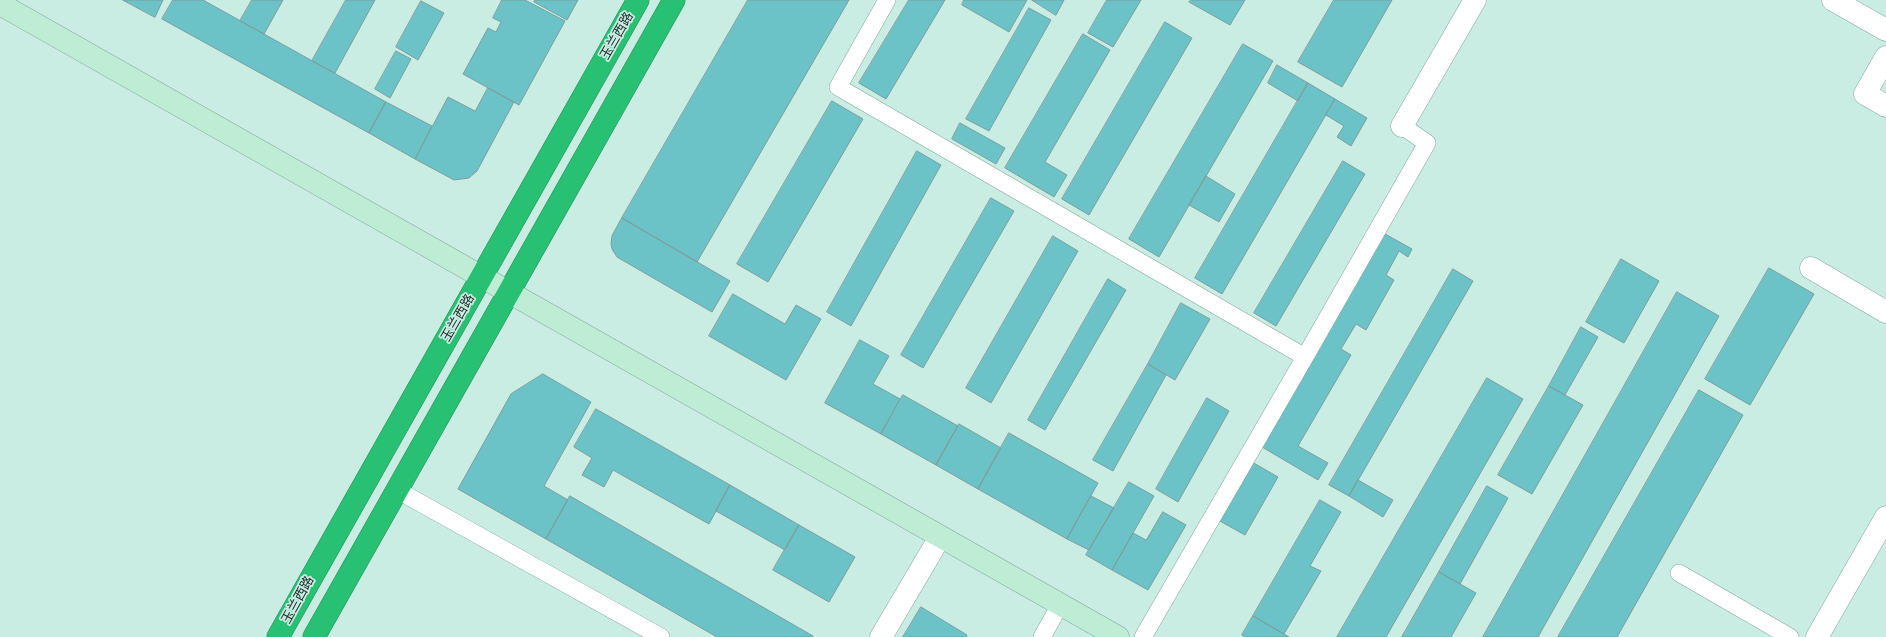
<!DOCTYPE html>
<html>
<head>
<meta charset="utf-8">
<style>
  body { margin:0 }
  canvas { display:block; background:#c9ece3 }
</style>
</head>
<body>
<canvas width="1886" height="637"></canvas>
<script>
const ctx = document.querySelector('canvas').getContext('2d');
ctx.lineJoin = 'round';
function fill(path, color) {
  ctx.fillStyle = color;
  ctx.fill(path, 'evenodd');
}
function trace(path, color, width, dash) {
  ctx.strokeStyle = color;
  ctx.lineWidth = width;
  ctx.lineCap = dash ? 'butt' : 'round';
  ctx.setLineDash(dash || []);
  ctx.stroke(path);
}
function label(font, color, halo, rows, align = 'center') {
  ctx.font = font + ' Rubik,"Noto Sans SC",sans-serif';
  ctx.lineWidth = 3.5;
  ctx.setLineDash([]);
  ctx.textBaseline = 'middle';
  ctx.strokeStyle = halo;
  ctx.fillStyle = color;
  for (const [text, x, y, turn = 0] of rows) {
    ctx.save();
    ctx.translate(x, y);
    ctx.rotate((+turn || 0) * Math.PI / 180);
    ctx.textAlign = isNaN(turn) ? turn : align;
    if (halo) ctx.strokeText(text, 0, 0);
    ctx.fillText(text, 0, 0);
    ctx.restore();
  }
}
const building = new Path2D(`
  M 123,0 L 163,0 L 155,17 Z
  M 173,0 L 203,0 L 386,102 L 369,133 L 162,19 Z
  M 252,0 L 283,0 L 264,34 L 240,21 Z
  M 346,0 L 375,0 L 335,73 L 312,61 Z
  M 502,0 L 525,0 L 565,21 L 519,105 L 463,74 L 488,28 L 496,32 L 501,22 L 493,18 Z
  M 535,0 L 578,0 L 567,20 L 534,2 Z
  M 748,0 L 849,0 L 697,262 L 622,218 Z
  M 909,0 L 945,0 L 886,99 L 859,83 Z
  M 964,0 L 1027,0 L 1009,32 L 962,5 Z
  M 1032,0 L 1064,0 L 1056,15 Z
  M 1107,0 L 1141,0 L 1113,47 L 1088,33 Z
  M 1191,0 L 1245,0 L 1230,25 L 1189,2 Z
  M 1334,0 L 1392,0 L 1342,87 L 1298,62 Z
  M 421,1 L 444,13 L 418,60 L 396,47 Z
  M 1029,8 L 1051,20 L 989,131 L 966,119 Z
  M 1165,22 L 1192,38 L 1089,215 L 1062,199 Z
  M 1083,34 L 1110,50 L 1045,162 L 1067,175 L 1054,197 L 1005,168 Z
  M 1243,44 L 1273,61 L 1159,257 L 1129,239 Z
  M 396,51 L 411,59 L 390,98 L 375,89 Z
  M 1277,65 L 1308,83 L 1298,101 L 1268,83 Z
  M 1308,83 L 1335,99 L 1222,294 L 1195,278 Z
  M 488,88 L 514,102 L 477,171 L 469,178 L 454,180 L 415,159 L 448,97 L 475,111 Z
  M 1335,99 L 1367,118 L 1351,146 L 1337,137 L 1344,126 L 1326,115 Z
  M 832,101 L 863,119 L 768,282 L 737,264 Z
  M 386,102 L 432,126 L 415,159 L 369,133 Z
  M 960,123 L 1005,148 L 996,164 L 952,139 Z
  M 917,151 L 941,165 L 851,326 L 827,312 Z
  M 1343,161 L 1365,174 L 1276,326 L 1254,313 Z
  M 1206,176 L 1235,194 L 1219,222 L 1189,205 Z
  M 991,198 L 1014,211 L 923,368 L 901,355 Z
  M 622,218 L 730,281 L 712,312 L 617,257 L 612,249 L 611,244 L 612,236 Z
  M 1385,234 L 1412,249 L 1408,257 L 1399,251 L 1386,275 L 1394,280 L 1366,330 L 1356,324 L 1341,349 L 1351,355 L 1298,446 L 1328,463 L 1318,480 L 1262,447 Z
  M 1053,236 L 1078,251 L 991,403 L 966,388 Z
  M 1621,259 L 1659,281 L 1624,343 L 1586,322 Z
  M 1769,268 L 1814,294 L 1750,405 L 1705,379 Z
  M 1453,269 L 1473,281 L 1349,496 L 1329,485 Z
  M 1108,279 L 1126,290 L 1045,430 L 1028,420 Z
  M 1677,292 L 1719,316 L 1538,637 L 1483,637 Z
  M 733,294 L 785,324 L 796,305 L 821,319 L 786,380 L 709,336 Z
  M 1181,303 L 1210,319 L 1175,380 L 1148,364 Z
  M 1581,327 L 1598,337 L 1565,395 L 1549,386 Z
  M 860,340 L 889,356 L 873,384 L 900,399 L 881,434 L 825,403 Z
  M 1148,364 L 1166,375 L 1113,471 L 1093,460 Z
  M 543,374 L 591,402 L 544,486 L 568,500 L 546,539 L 458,489 L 511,394 Z
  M 1487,378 L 1523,399 L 1386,637 L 1337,637 Z
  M 1549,386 L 1583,405 L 1532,494 L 1498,475 Z
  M 1699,390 L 1743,415 L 1617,637 L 1558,637 Z
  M 903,395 L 958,426 L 936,465 L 881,434 Z
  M 1207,398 L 1229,411 L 1178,502 L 1156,489 Z
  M 596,409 L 730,485 L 709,524 L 613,470 L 604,487 L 582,475 L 592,458 L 574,447 Z
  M 959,424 L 1001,448 L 978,489 L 936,465 Z
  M 1009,433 L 1098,483 L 1067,539 L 978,489 Z
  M 1252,462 L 1278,477 L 1245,535 L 1218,520 Z
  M 1358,480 L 1393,500 L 1383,517 L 1349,496 Z
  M 1129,482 L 1154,496 L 1112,570 L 1086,555 Z
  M 730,485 L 799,525 L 785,550 L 716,511 Z
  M 1487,486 L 1508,498 L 1460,584 L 1439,572 Z
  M 570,496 L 813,636 L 812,637 L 717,637 L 546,539 Z
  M 1091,496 L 1114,508 L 1089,550 L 1067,539 Z
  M 1320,500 L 1341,512 L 1310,566 L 1321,571 L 1284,634 L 1253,616 Z
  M 1163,512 L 1186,525 L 1148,590 L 1112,570 L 1133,533 L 1146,540 Z
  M 799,525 L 855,557 L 829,602 L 773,570 Z
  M 1439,572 L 1476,593 L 1451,637 L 1402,637 Z
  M 921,607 L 967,635 L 966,637 L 903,637 Z
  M 1253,616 L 1284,634 L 1289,637 L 1245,637 L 1242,635 Z`);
fill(building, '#6bc3c7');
trace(building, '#7b9e9f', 1);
const lane = new Path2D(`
  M 887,0 L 838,87 L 1305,357
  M 397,490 L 661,637
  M 1679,573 L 1790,637
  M 1042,637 L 1060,605
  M 1143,637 L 1305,357 L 1427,143 L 1402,126`);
const street = new Path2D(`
  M 1833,0 L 1886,30
  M 1886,57 L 1865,94 L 1886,106
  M 1402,126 L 1475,0
  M 1811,268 L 1886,312
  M 881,637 L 940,537
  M 1817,637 L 1886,517`);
const secondary = new Path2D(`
  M 0,4 L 1118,637`);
const highway = new Path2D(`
  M 278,637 L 638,0
  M 314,637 L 674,0`);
trace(lane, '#84a59c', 18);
trace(street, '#84a59c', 23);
trace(secondary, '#84a59c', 23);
trace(highway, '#238b57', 23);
trace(lane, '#fff', 17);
trace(street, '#fff', 22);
trace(secondary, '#beecd5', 22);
trace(highway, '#28c173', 22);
label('13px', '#1a2724', '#c9ece3', [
  ["玉兰西路",617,36,-60],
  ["玉兰西路",458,318,-60],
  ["玉兰西路",298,600,-61]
]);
</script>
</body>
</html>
